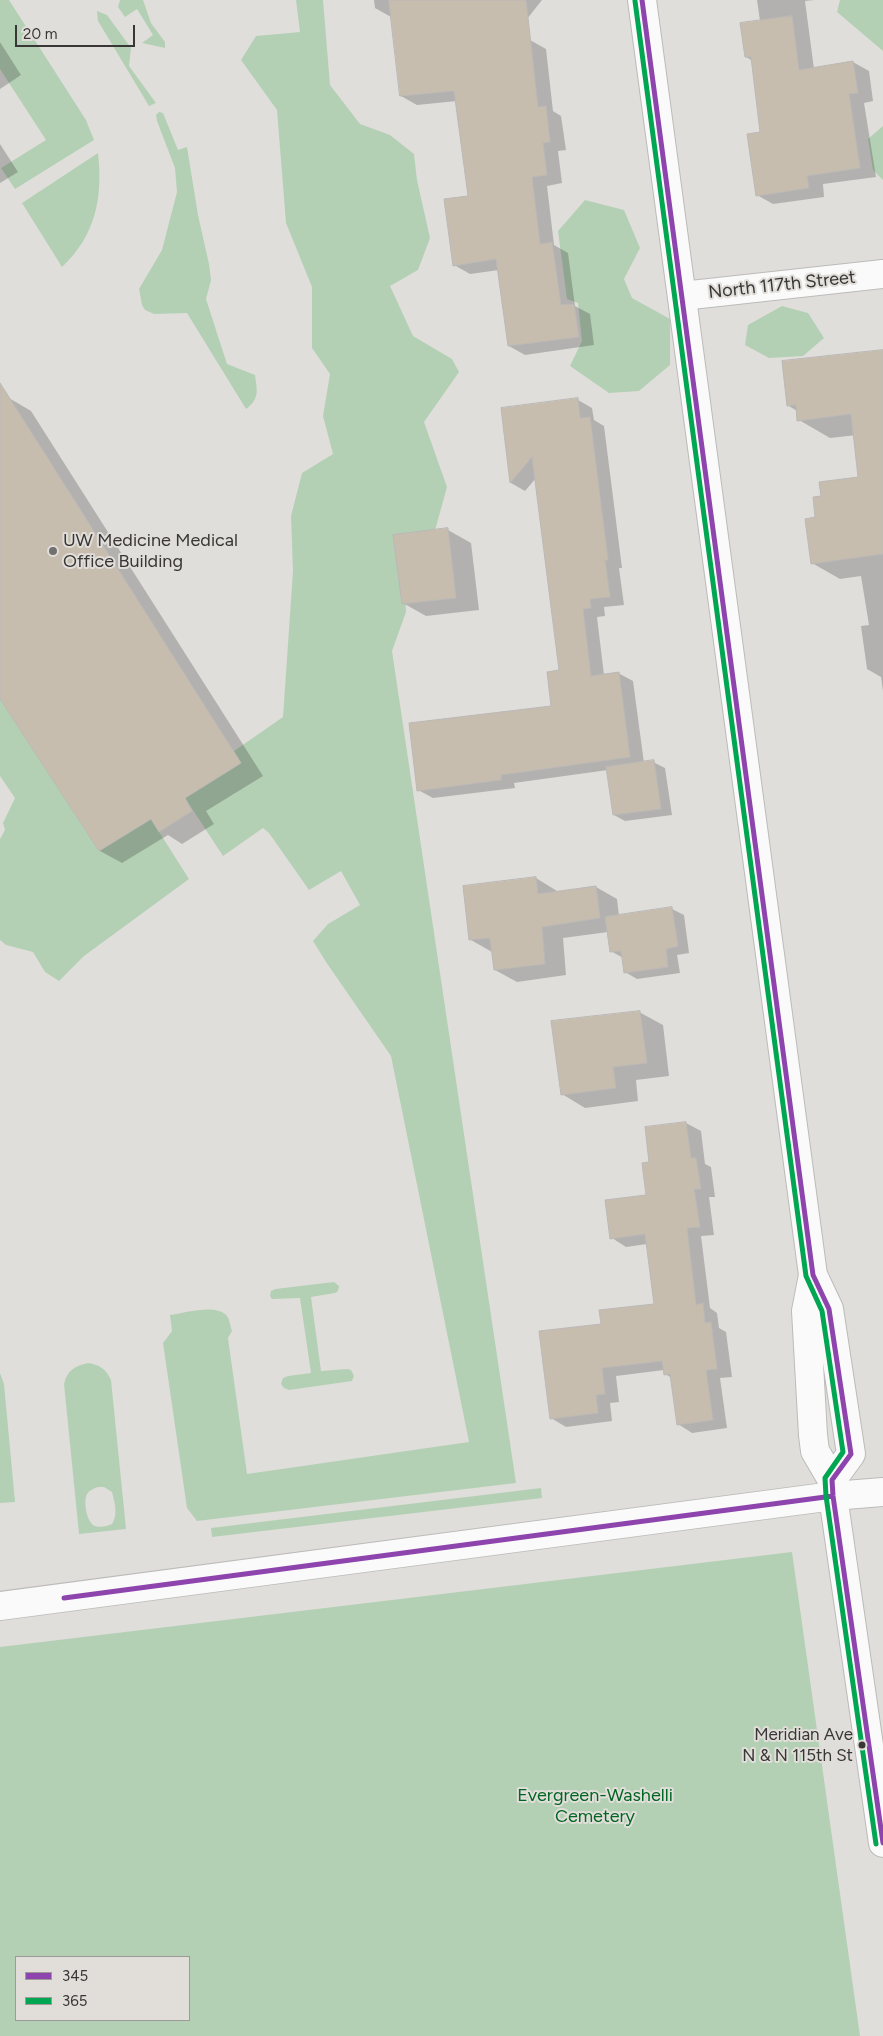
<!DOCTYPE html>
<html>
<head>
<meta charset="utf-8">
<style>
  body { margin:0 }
  #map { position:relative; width:883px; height:2036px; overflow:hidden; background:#e0dedb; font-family:Figtree,sans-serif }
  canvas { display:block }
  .legend { position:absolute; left:15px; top:1956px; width:175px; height:65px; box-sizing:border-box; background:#e1deda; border:1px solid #9d9b98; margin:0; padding:6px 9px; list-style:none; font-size:15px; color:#383736 }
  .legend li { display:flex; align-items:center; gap:10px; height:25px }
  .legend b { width:25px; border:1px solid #9d9b98 }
  .scale { position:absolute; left:15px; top:25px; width:120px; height:22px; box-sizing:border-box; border:2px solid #383736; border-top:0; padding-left:6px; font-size:15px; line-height:18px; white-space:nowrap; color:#383736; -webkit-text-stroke:4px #e1deda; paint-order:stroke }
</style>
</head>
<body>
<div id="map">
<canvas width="883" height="2036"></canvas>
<ul class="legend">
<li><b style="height:6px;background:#8e44ad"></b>345</li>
<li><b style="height:6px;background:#00a651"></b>365</li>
</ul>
<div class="scale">20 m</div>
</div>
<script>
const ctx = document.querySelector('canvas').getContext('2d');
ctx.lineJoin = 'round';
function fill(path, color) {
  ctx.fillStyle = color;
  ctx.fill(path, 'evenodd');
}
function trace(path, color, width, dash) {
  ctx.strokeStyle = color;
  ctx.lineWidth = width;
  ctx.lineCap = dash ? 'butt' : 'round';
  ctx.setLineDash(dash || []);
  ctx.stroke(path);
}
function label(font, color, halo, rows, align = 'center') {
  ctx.font = font + ' Figtree,sans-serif';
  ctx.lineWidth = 4;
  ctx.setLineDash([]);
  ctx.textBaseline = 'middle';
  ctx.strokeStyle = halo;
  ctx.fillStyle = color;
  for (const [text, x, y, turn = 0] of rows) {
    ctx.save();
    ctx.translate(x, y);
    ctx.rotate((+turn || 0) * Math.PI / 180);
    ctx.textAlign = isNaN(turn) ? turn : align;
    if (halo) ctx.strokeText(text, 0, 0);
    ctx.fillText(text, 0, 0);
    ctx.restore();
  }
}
fill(new Path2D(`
  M 0,0 L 9,0 L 86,120 L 94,140 L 15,189 L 1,168 L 46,140 L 0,69 Z
  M 120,0 L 143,0 L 151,23 L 165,42 L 165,48 L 142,43 L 153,35 L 137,9 L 125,17 L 118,7 Z
  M 296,0 L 323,0 L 330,85 L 360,124 L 390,135 L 414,154 L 417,180 L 430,238 L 418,270 L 390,286 L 413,336 L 452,359 L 459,372 L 424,422 L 447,487 L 431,545 L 404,566 L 406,612 L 392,651 L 516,1483 L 197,1521 L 187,1508 L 163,1343 L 172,1331 L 170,1315 C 184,1313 217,1303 227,1316 C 230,1320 230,1326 232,1331 L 228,1338 L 247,1474 L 469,1442 L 391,1056 L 326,962 L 313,941 L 328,924 L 360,905 L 341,871 L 309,890 L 269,833 L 263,828 L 223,856 L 185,798 L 241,763 L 234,751 L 283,717 L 293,571 L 291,516 L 302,473 L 333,454 L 323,416 L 330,374 L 312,348 L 312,287 L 286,223 L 277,110 L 241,60 L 256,36 L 300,32 Z
  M 840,0 L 883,0 L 883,51 L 837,12 Z
  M 97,11 L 107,15 L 131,48 L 129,66 L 156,103 L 149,106 L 98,21 Z
  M 159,112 L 163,113 L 178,150 L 187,147 L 198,215 L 209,264 L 211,280 L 206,299 L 227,364 L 255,375 C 257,390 260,399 246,409 L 187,313 L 154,314 L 145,310 L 142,305 L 139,289 L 162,250 L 177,192 L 175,168 L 157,121 L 156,115 Z
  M 883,126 L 883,180 L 873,170 L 868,139 Z
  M 98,153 C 103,197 96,235 62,267 L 22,203 Z
  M 585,200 L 624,210 L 640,248 L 624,279 L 632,298 L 670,319 L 670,365 L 639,391 L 609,393 L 570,366 L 582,341 L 578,303 L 567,299 L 558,231 Z
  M 782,306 L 808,313 L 824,338 L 803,356 L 769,358 L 745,345 L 748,325 Z
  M 0,699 L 99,851 L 151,819 L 189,879 L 84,956 L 59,981 L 45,972 L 33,952 L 6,945 L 0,940 L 0,839 L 5,830 L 3,823 L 15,798 L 0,776 Z
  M 334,1282 L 339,1286 L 338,1291 L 335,1293 L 311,1297 L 321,1371 L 347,1369 L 351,1370 L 354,1376 L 352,1381 L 289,1390 L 284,1388 L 281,1384 L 283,1378 L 288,1376 L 311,1373 L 300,1298 L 272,1299 L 270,1296 L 271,1291 L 275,1289 Z
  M 88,1363 C 100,1365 106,1369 111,1380 L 126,1529 L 79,1534 L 64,1384 C 67,1370 75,1366 88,1363 ZM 98,1487 L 104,1487 L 112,1492 C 115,1504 118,1514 112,1524 C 107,1526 101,1528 95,1526 C 87,1523 84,1504 86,1497 C 87,1491 93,1489 98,1487 Z
  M 0,1373 L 4,1384 L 15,1502 L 0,1503 Z
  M 541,1488 L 542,1498 L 212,1537 L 211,1528 Z
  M 792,1552 L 860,2036 L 0,2036 L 0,1647 ZM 189,1957 L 189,2020 L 16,2020 L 16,1957 Z`), '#b4d0b4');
fill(new Path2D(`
  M 374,0 L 542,0 L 508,43 L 530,40 L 546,49 L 553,111 L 561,116 L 566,150 L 558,151 L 562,183 L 547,186 L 554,245 L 568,253 L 575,306 L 590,314 L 594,345 L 525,355 L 509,346 L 499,270 L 470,274 L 454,265 L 469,197 L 457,101 L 417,105 L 401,96 L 391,17 L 375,8 Z
  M 757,0 L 814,0 L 805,1 L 814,69 L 853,62 L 869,71 L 873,101 L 864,103 L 876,177 L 823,184 L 824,197 L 773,204 L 757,195 L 762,133 L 753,61 L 746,57 L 760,21 Z
  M 0,42 L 21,75 L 0,89 Z
  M 0,144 L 18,172 L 0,183 Z
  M 883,351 L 883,444 L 866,434 L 830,438 L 799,420 L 797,411 L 789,406 Z
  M 9,398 L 31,411 L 263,776 L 206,811 L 214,824 L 182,844 L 168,835 L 122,863 L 100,851 L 0,697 L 0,404 Z
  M 578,400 L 592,408 L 594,420 L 604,426 L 622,568 L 619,568 L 624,605 L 604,607 L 605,616 L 597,617 L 604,675 L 618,673 L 633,681 L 644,763 L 653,762 L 665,768 L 672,815 L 625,821 L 614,815 L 608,770 L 514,783 L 515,788 L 433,798 L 418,790 L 553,707 L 560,671 L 536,478 L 525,491 L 511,483 L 502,409 Z
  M 883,475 L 883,691 L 881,677 L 867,669 L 861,626 L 869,625 L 861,576 L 840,579 L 812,563 L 817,518 Z
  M 448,530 L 471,543 L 479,610 L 426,616 L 403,603 Z
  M 536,878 L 557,891 L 557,892 L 596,887 L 617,899 L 619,916 L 672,909 L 684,915 L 689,953 L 677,955 L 680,973 L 637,979 L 625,972 L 623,958 L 611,951 L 608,932 L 563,938 L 566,975 L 517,982 L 495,970 L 492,952 L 471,940 Z
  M 639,1012 L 663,1025 L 669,1076 L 636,1080 L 638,1101 L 585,1108 L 562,1094 Z
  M 686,1123 L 701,1131 L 705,1164 L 711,1167 L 715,1197 L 709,1197 L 714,1235 L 701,1236 L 710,1308 L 717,1313 L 719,1328 L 726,1332 L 732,1377 L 720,1378 L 727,1428 L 692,1433 L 678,1424 L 672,1378 L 665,1374 L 664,1370 L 616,1376 L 619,1402 L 610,1403 L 612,1421 L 566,1427 L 551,1418 L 602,1325 L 656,1305 L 647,1244 L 626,1247 L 612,1238 L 648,1196 L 650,1163 Z`), '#0003');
const building = new Path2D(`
  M 389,0 L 526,0 L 538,107 L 546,106 L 550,142 L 543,143 L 547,175 L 532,177 L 540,244 L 552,242 L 561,305 L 574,304 L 579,337 L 508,346 L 496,259 L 453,266 L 444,199 L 468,196 L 454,91 L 400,96 Z
  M 792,16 L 799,70 L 853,61 L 858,93 L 849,94 L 860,168 L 807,176 L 809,188 L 756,196 L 747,134 L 760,132 L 751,57 L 745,57 L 740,23 Z
  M 883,350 L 883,554 L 811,564 L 805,519 L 815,517 L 813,497 L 821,496 L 819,482 L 858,477 L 851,414 L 797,421 L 796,405 L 787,406 L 782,361 Z
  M 0,383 L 241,763 L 185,798 L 192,811 L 159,832 L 151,819 L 99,851 L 0,699 Z
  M 578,398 L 580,418 L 590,417 L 608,560 L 605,560 L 610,597 L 590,599 L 591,608 L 583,609 L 591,676 L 619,672 L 630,757 L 501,775 L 501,780 L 417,791 L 409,723 L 551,706 L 547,672 L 559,670 L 532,457 L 510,483 L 501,408 Z
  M 448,528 L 456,598 L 402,604 L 393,535 Z
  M 654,760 L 661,809 L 613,815 L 606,767 Z
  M 536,877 L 538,894 L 596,886 L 600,918 L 542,927 L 545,964 L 494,970 L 490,938 L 469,940 L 463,886 Z
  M 672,907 L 678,946 L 666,949 L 668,967 L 624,973 L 621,951 L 610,952 L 605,917 Z
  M 640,1011 L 647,1063 L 613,1067 L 616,1088 L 561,1095 L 551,1021 Z
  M 686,1122 L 691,1158 L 696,1158 L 701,1189 L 694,1189 L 700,1227 L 687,1228 L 696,1305 L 703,1303 L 705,1323 L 711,1322 L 717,1369 L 706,1370 L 713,1420 L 677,1425 L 670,1374 L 664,1375 L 662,1361 L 602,1368 L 605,1394 L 596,1395 L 598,1413 L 550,1419 L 539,1331 L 601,1324 L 599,1310 L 654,1304 L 645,1234 L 610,1239 L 605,1200 L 646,1195 L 642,1163 L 649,1162 L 645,1127 Z`);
fill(building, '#c7bdaf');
trace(building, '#bab8b6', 1);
const street = new Path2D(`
  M 682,296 L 883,274
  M 833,1496 L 883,1492`);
const secondary = new Path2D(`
  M 642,0 L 813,1275 L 829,1309 L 851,1454 L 832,1480
  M 813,1275 L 806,1311 L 813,1435 L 815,1451 L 832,1480 L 833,1496 L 883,1843
  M 0,1606 L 833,1496`);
trace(street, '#bcbbb9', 30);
trace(secondary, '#bcbbb9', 30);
trace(street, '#fafafa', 28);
trace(secondary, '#fafafa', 28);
trace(new Path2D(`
  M 642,0 L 813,1275 L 829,1309 L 851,1454 L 832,1480 L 833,1496 L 883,1843
  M 64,1598 L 833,1496`), '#8e44ad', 5);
trace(new Path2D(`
  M 635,1 L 806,1276 L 822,1311 L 843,1452 L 825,1478 L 826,1496 L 876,1844`), '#00a651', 5);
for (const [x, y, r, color] of [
  [53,551,5,"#737170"],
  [862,1745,4.5,"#383736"]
]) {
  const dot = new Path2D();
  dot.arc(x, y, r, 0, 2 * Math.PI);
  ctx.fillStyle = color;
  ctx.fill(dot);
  trace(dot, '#e1deda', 2);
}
label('17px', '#383736', '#e1deda', [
  ["Meridian Ave",853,1735],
  ["N & N 115th St",853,1756]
], 'right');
label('18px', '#383736', '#e1deda', [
  ["North 117th Street",782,285,-6]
]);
label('18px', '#383736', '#e1deda', [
  ["UW Medicine Medical",63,541],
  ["Office Building",63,562]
], 'left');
label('18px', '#062', '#e1deda', [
  ["Evergreen-Washelli",595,1796],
  ["Cemetery",595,1817]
]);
</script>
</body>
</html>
